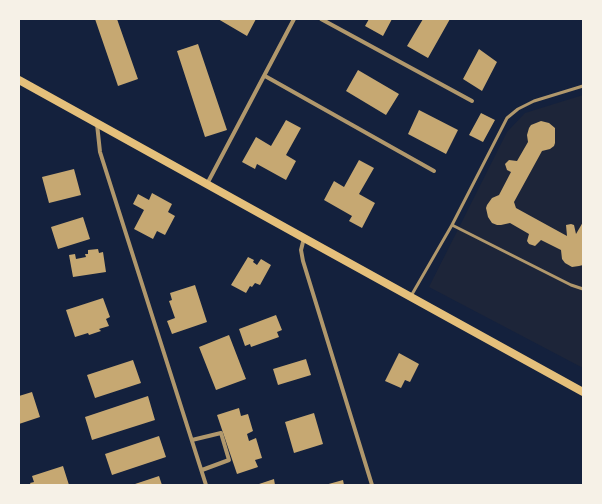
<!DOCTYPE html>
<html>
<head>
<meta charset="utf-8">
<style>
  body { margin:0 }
  #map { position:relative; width:602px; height:504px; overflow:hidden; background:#14213d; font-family:Signika,sans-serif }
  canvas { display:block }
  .frame { position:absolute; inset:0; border:20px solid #f6f1e7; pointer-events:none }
</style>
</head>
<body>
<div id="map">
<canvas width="602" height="504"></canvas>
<div class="frame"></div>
</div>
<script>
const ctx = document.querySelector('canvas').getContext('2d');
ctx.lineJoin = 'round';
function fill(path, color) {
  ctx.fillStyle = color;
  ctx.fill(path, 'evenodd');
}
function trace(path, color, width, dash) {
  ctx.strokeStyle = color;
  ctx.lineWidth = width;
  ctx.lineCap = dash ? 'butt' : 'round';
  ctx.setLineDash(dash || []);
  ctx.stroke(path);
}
fill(new Path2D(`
  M 583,95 L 583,368 L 429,287 L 507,132 L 525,113 Z`), '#1d2539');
fill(new Path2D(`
  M 95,19 L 117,19 L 138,79 L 118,86 Z
  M 218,19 L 256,19 L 247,36 Z
  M 369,19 L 392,19 L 383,36 L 365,26 Z
  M 423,19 L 450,19 L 428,58 L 407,46 Z
  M 198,44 L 227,130 L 205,137 L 177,51 Z
  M 479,49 L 497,62 L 482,91 L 463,79 Z
  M 358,70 L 399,94 L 386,115 L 346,91 Z
  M 419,110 L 458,130 L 446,154 L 408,134 Z
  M 481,113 L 495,120 L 483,142 L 469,135 Z
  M 286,120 L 301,128 L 286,155 L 296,161 L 286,180 L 257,164 L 255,169 L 242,162 L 256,137 L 271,146 Z
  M 541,121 L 549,123 L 555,128 L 555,143 L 554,146 L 550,149 L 542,151 L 514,202 L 516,208 L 567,236 L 566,225 L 571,224 L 574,225 L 576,234 L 583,222 L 583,265 L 579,266 L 572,267 L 565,263 L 562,259 L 561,250 L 541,240 L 535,246 L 529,244 L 527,241 L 529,234 L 510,223 L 501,225 L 497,225 L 492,223 L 488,217 L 486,208 L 487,205 L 492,198 L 499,195 L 511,172 L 507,170 L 505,164 L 509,160 L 517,161 L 528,142 L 527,135 L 529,128 L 531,125 Z
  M 359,160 L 374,168 L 359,194 L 375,203 L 362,228 L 349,221 L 352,216 L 324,200 L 334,181 L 344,187 Z
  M 74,169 L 81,195 L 49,203 L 42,177 Z
  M 152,193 L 172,204 L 168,212 L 175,216 L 165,235 L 157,231 L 153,239 L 134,229 L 144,210 L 133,204 L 138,194 L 149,200 Z
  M 83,217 L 90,239 L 58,249 L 51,227 Z
  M 98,249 L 99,253 L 103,252 L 106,272 L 73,277 L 69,255 L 75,254 L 76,259 L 86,257 L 85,254 L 88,254 L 88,250 Z
  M 248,257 L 254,260 L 253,262 L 257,265 L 261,259 L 271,265 L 260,285 L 255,283 L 252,287 L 250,286 L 246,293 L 231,285 Z
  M 195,285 L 207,322 L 172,334 L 167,321 L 175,318 L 169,301 L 172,300 L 170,293 Z
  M 103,298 L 110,317 L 106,319 L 109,326 L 99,329 L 101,331 L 89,335 L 88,333 L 75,337 L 66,310 Z
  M 276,315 L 282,330 L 277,332 L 279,337 L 251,347 L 250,344 L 245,346 L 239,329 Z
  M 229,335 L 246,379 L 216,390 L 199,347 Z
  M 399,353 L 419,364 L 410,382 L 405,380 L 401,388 L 385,381 Z
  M 306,359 L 311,375 L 278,385 L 273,369 Z
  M 133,360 L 141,383 L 95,398 L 87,375 Z
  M 32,392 L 40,417 L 19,424 L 19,396 Z
  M 148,396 L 155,420 L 92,440 L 85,417 Z
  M 239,408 L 241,416 L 248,414 L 253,431 L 247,434 L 249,441 L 256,438 L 262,458 L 255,460 L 258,467 L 237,474 L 217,415 Z
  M 314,413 L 323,444 L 294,453 L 285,422 Z
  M 159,436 L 166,457 L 112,475 L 105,454 Z
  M 63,466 L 69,485 L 31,485 L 30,483 L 34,482 L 32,476 Z
  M 159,476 L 162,485 L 132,485 Z
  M 274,479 L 275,485 L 256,485 Z
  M 343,480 L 344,485 L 325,485 Z`), '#c6a872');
trace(new Path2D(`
  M 452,225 L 571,285 L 583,289
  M 411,296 L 452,225 L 507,118 L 518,109 L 534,101 L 583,86`), '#b1986c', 3);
trace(new Path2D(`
  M 321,19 L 472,101
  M 265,76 L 434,171
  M 97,124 L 100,152 L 206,485
  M 207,184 L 294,19
  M 304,238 L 301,250 L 303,261 L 372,485
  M 192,440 L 221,433 L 229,460 L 202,470`), '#b1986c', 4);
trace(new Path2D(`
  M 19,80 L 304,238 L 583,392`), '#e5c07b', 8);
</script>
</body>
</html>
